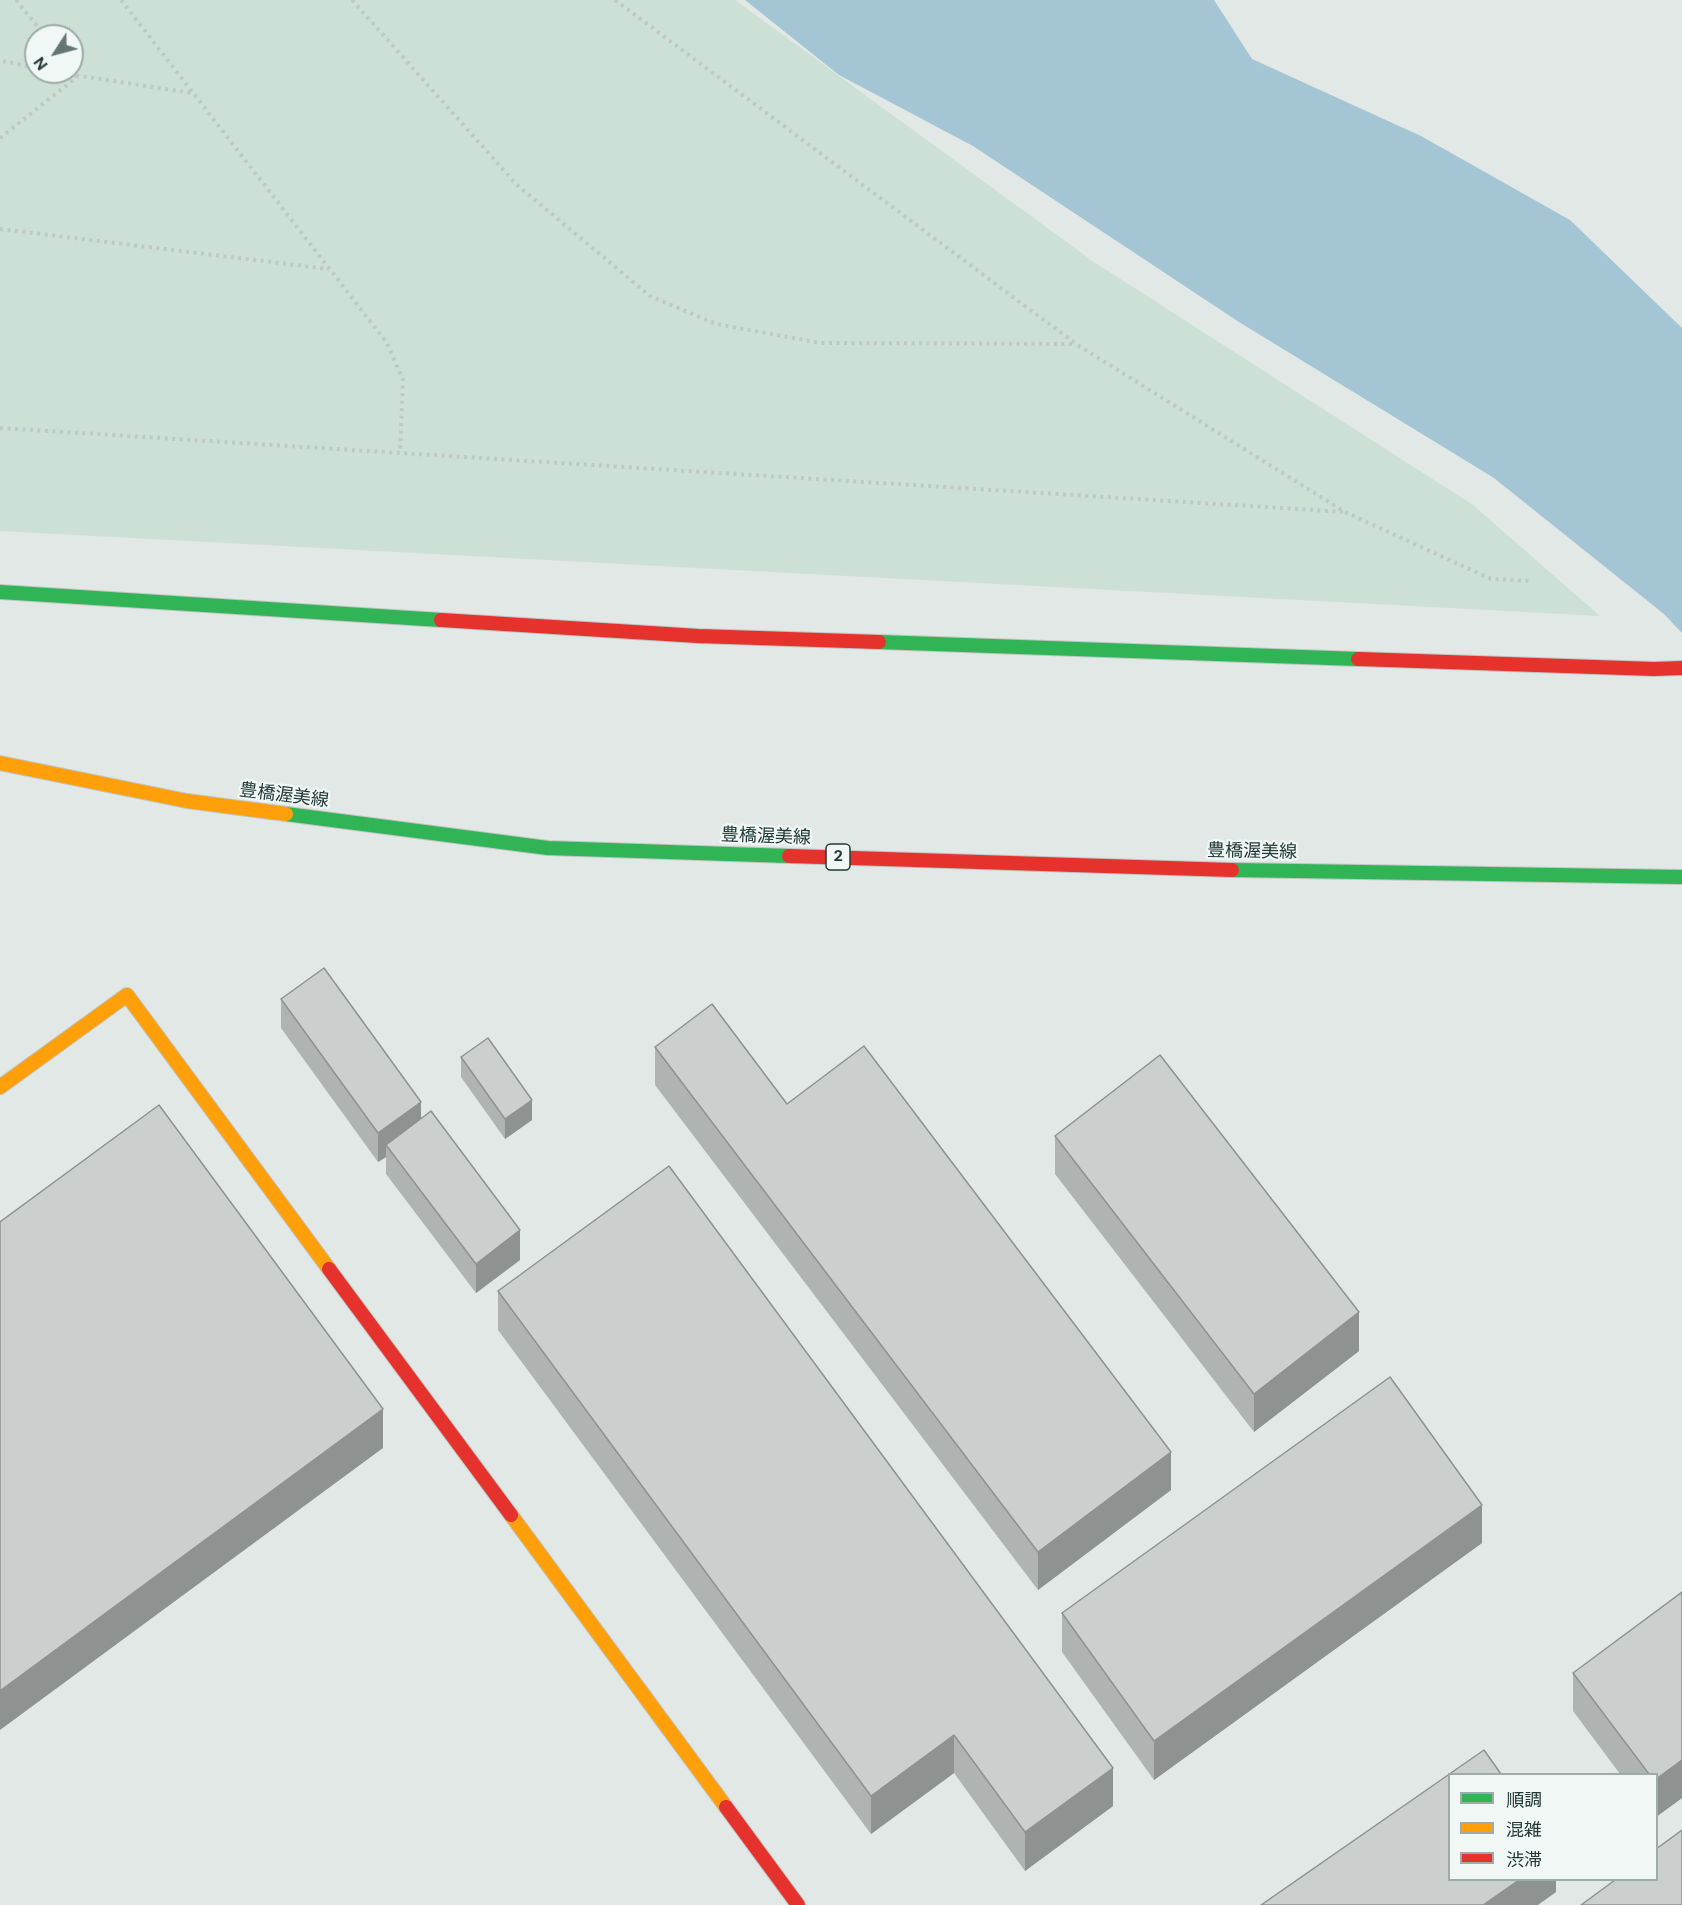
<!DOCTYPE html>
<html>
<head>
<meta charset="utf-8">
<style>
  body { margin:0 }
  #map { position:relative; width:1682px; height:1905px; overflow:hidden; background:#e2e8e6; font-family:"DM Sans","Noto Sans JP",sans-serif }
  canvas { display:block }
  .legend { position:absolute; left:1448px; top:1773px; width:210px; height:108px; box-sizing:border-box; background:#f0f7f5; border:2px solid #9eaba9; margin:0; padding:8px 10px; list-style:none; font-size:18px; color:#223937 }
  .legend li { display:flex; align-items:center; gap:12px; height:30px }
  .legend b { width:30px; border:2px solid #9eaba9 }
  .north { position:absolute; left:24px; top:24px; width:60px; height:60px; box-sizing:border-box; background:#f0f7f5; border:2px solid #9eaba9; border-radius:50%; rotate:234deg; font-size:16px; font-weight:700; line-height:24px; text-align:center; color:#223937 }
  .north::after { content:''; display:block; margin:auto; width:21px; height:27px; background:#657674; clip-path:polygon(50% 0,100% 100%,50% 72%,0 100%) }
</style>
</head>
<body>
<div id="map">
<canvas width="1682" height="1905"></canvas>
<ul class="legend">
<li><b style="height:8px;background:#30b455"></b>順調</li>
<li><b style="height:8px;background:#ff9f0a"></b>混雑</li>
<li><b style="height:8px;background:#e5322d"></b>渋滞</li>
</ul>
<div class="north">N</div>
</div>
<script>
const ctx = document.querySelector('canvas').getContext('2d');
ctx.lineJoin = 'round';
function fill(path, color) {
  ctx.fillStyle = color;
  ctx.fill(path, 'evenodd');
}
function trace(path, color, width, dash) {
  ctx.strokeStyle = color;
  ctx.lineWidth = width;
  ctx.lineCap = dash ? 'butt' : 'round';
  ctx.setLineDash(dash || []);
  ctx.stroke(path);
}
function label(font, color, halo, rows, align = 'center') {
  ctx.font = font + ' "DM Sans","Noto Sans JP",sans-serif';
  ctx.lineWidth = 4.5;
  ctx.setLineDash([]);
  ctx.textBaseline = 'middle';
  ctx.strokeStyle = halo;
  ctx.fillStyle = color;
  for (const [text, x, y, turn = 0] of rows) {
    ctx.save();
    ctx.translate(x, y);
    ctx.rotate((+turn || 0) * Math.PI / 180);
    ctx.textAlign = isNaN(turn) ? turn : align;
    if (halo) ctx.strokeText(text, 0, 0);
    ctx.fillText(text, 0, 0);
    ctx.restore();
  }
}
fill(new Path2D(`
  M 0,0 L 735,0 L 1094,262 L 1473,505 L 1600,616 L 0,531 ZM 36,36 L 72,36 L 72,72 L 36,72 Z`), '#cce0d6');
fill(new Path2D(`
  M 745,0 L 1214,0 L 1252,59 L 1421,136 L 1570,220 L 1682,328 L 1682,633 L 1664,614 L 1494,478 L 1239,322 L 973,146 L 839,75 Z`), '#a4c5d4');
const fast = new Path2D(`
  M 0,592 L 441,620
  M 879,642 L 1358,659
  M 286,814 L 548,848 L 789,856
  M 1232,870 L 1682,877`);
const slow = new Path2D(`
  M 0,763 L 187,801 L 286,814
  M 0,1087 L 127,995 L 329,1269
  M 511,1515 L 726,1807`);
const jam = new Path2D(`
  M 441,620 L 698,636 L 879,642
  M 1358,659 L 1654,669 L 1682,668
  M 789,856 L 1232,870
  M 329,1269 L 511,1515
  M 726,1807 L 798,1905`);
trace(fast, '#bfc5c4', 16);
trace(slow, '#bfc5c4', 16);
trace(jam, '#bfc5c4', 16);
trace(new Path2D(`
  M 16,0 L 45,36
  M 121,0 L 387,343 L 403,380 L 400,453
  M 352,0 L 517,185 L 650,296 L 716,324 L 821,343 L 1076,344
  M 615,0 L 1076,344 L 1345,512 L 1491,579 L 1533,581
  M 3,61 L 36,68
  M 54,72 L 192,93
  M 0,138 L 77,77 L 72,71
  M 0,229 L 329,269
  M 0,428 L 1345,512`), '#c0c8c7', 4, [3, 4.5]);
trace(fast, '#30b455', 14);
trace(slow, '#ff9f0a', 14);
trace(jam, '#e5322d', 14);
fill(new Path2D(`
  M 281,999 L 421,1119 L 520,1260 L 476,1293 L 386,1174 L 386,1157 L 378,1162 L 281,1028 Z
  M 655,1047 L 787,1104 L 1171,1490 L 1038,1590 L 655,1085 Z
  M 461,1057 L 532,1120 L 505,1139 L 461,1077 Z
  M 1055,1136 L 1359,1351 L 1254,1432 L 1055,1174 Z
  M 498,1291 L 1113,1806 L 1025,1871 L 954,1773 L 871,1834 L 498,1330 Z
  M 1482,1543 L 1154,1780 L 1062,1652 L 1062,1613 Z
  M 1682,1592 L 1682,1798 L 1656,1817 L 1656,1774 L 1620,1774 L 1573,1711 L 1573,1673 Z`), '#afb3b2');
fill(new Path2D(`
  M 532,1100 L 532,1120 L 505,1139 L 505,1119 Z
  M 421,1102 L 421,1131 L 386,1145 L 386,1157 L 378,1162 L 378,1133 Z
  M 520,1230 L 520,1260 L 476,1293 L 476,1264 Z
  M 1359,1312 L 1359,1351 L 1254,1432 L 1254,1394 Z
  M 383,1409 L 383,1448 L 0,1730 L 0,1691 Z
  M 1171,1452 L 1171,1490 L 1038,1590 L 1038,1552 Z
  M 1482,1505 L 1482,1543 L 1154,1780 L 1154,1741 Z
  M 954,1735 L 954,1773 L 871,1834 L 871,1796 Z
  M 1682,1760 L 1682,1798 L 1656,1817 L 1656,1779 Z
  M 1113,1768 L 1113,1806 L 1025,1871 L 1025,1832 Z
  M 1519,1880 L 1556,1880 L 1556,1892 L 1538,1905 L 1483,1905 Z`), '#8e9291');
const building = new Path2D(`
  M 324,968 L 421,1102 L 378,1133 L 281,999 Z
  M 712,1004 L 787,1104 L 864,1046 L 1171,1452 L 1038,1552 L 655,1047 Z
  M 488,1038 L 532,1100 L 505,1119 L 461,1057 Z
  M 1160,1055 L 1359,1312 L 1254,1394 L 1055,1136 Z
  M 159,1105 L 383,1409 L 0,1691 L 0,1222 Z
  M 431,1111 L 520,1230 L 476,1264 L 386,1145 Z
  M 669,1166 L 1113,1768 L 1025,1832 L 954,1735 L 871,1796 L 498,1291 Z
  M 1390,1377 L 1482,1505 L 1154,1741 L 1062,1613 Z
  M 1682,1592 L 1682,1760 L 1656,1779 L 1656,1774 L 1649,1774 L 1573,1673 Z
  M 1484,1750 L 1501,1774 L 1449,1774 L 1449,1880 L 1519,1880 L 1483,1905 L 1261,1905 Z
  M 1682,1830 L 1682,1905 L 1581,1905 L 1615,1880 L 1656,1880 L 1656,1849 Z`);
fill(building, '#cbd0cf');
trace(building, '#8e9291', 1.5);
for (const [x, y, w] of [
  [838,857,24]
]) {
  const box = new Path2D();
  box.roundRect(x - w / 2, y - 13, w, 26, 4.5);
  ctx.fillStyle = '#f0f7f5';
  ctx.fill(box);
  trace(box, '#223937', 1.5);
}
label('bold 16px', '#223937', null, [
  ["2",838,857]
]);
label('18px', '#223937', '#f0f7f5', [
  ["豊橋渥美線",284,796,7],
  ["豊橋渥美線",766,837,2],
  ["豊橋渥美線",1252,852,1]
]);
</script>
</body>
</html>
